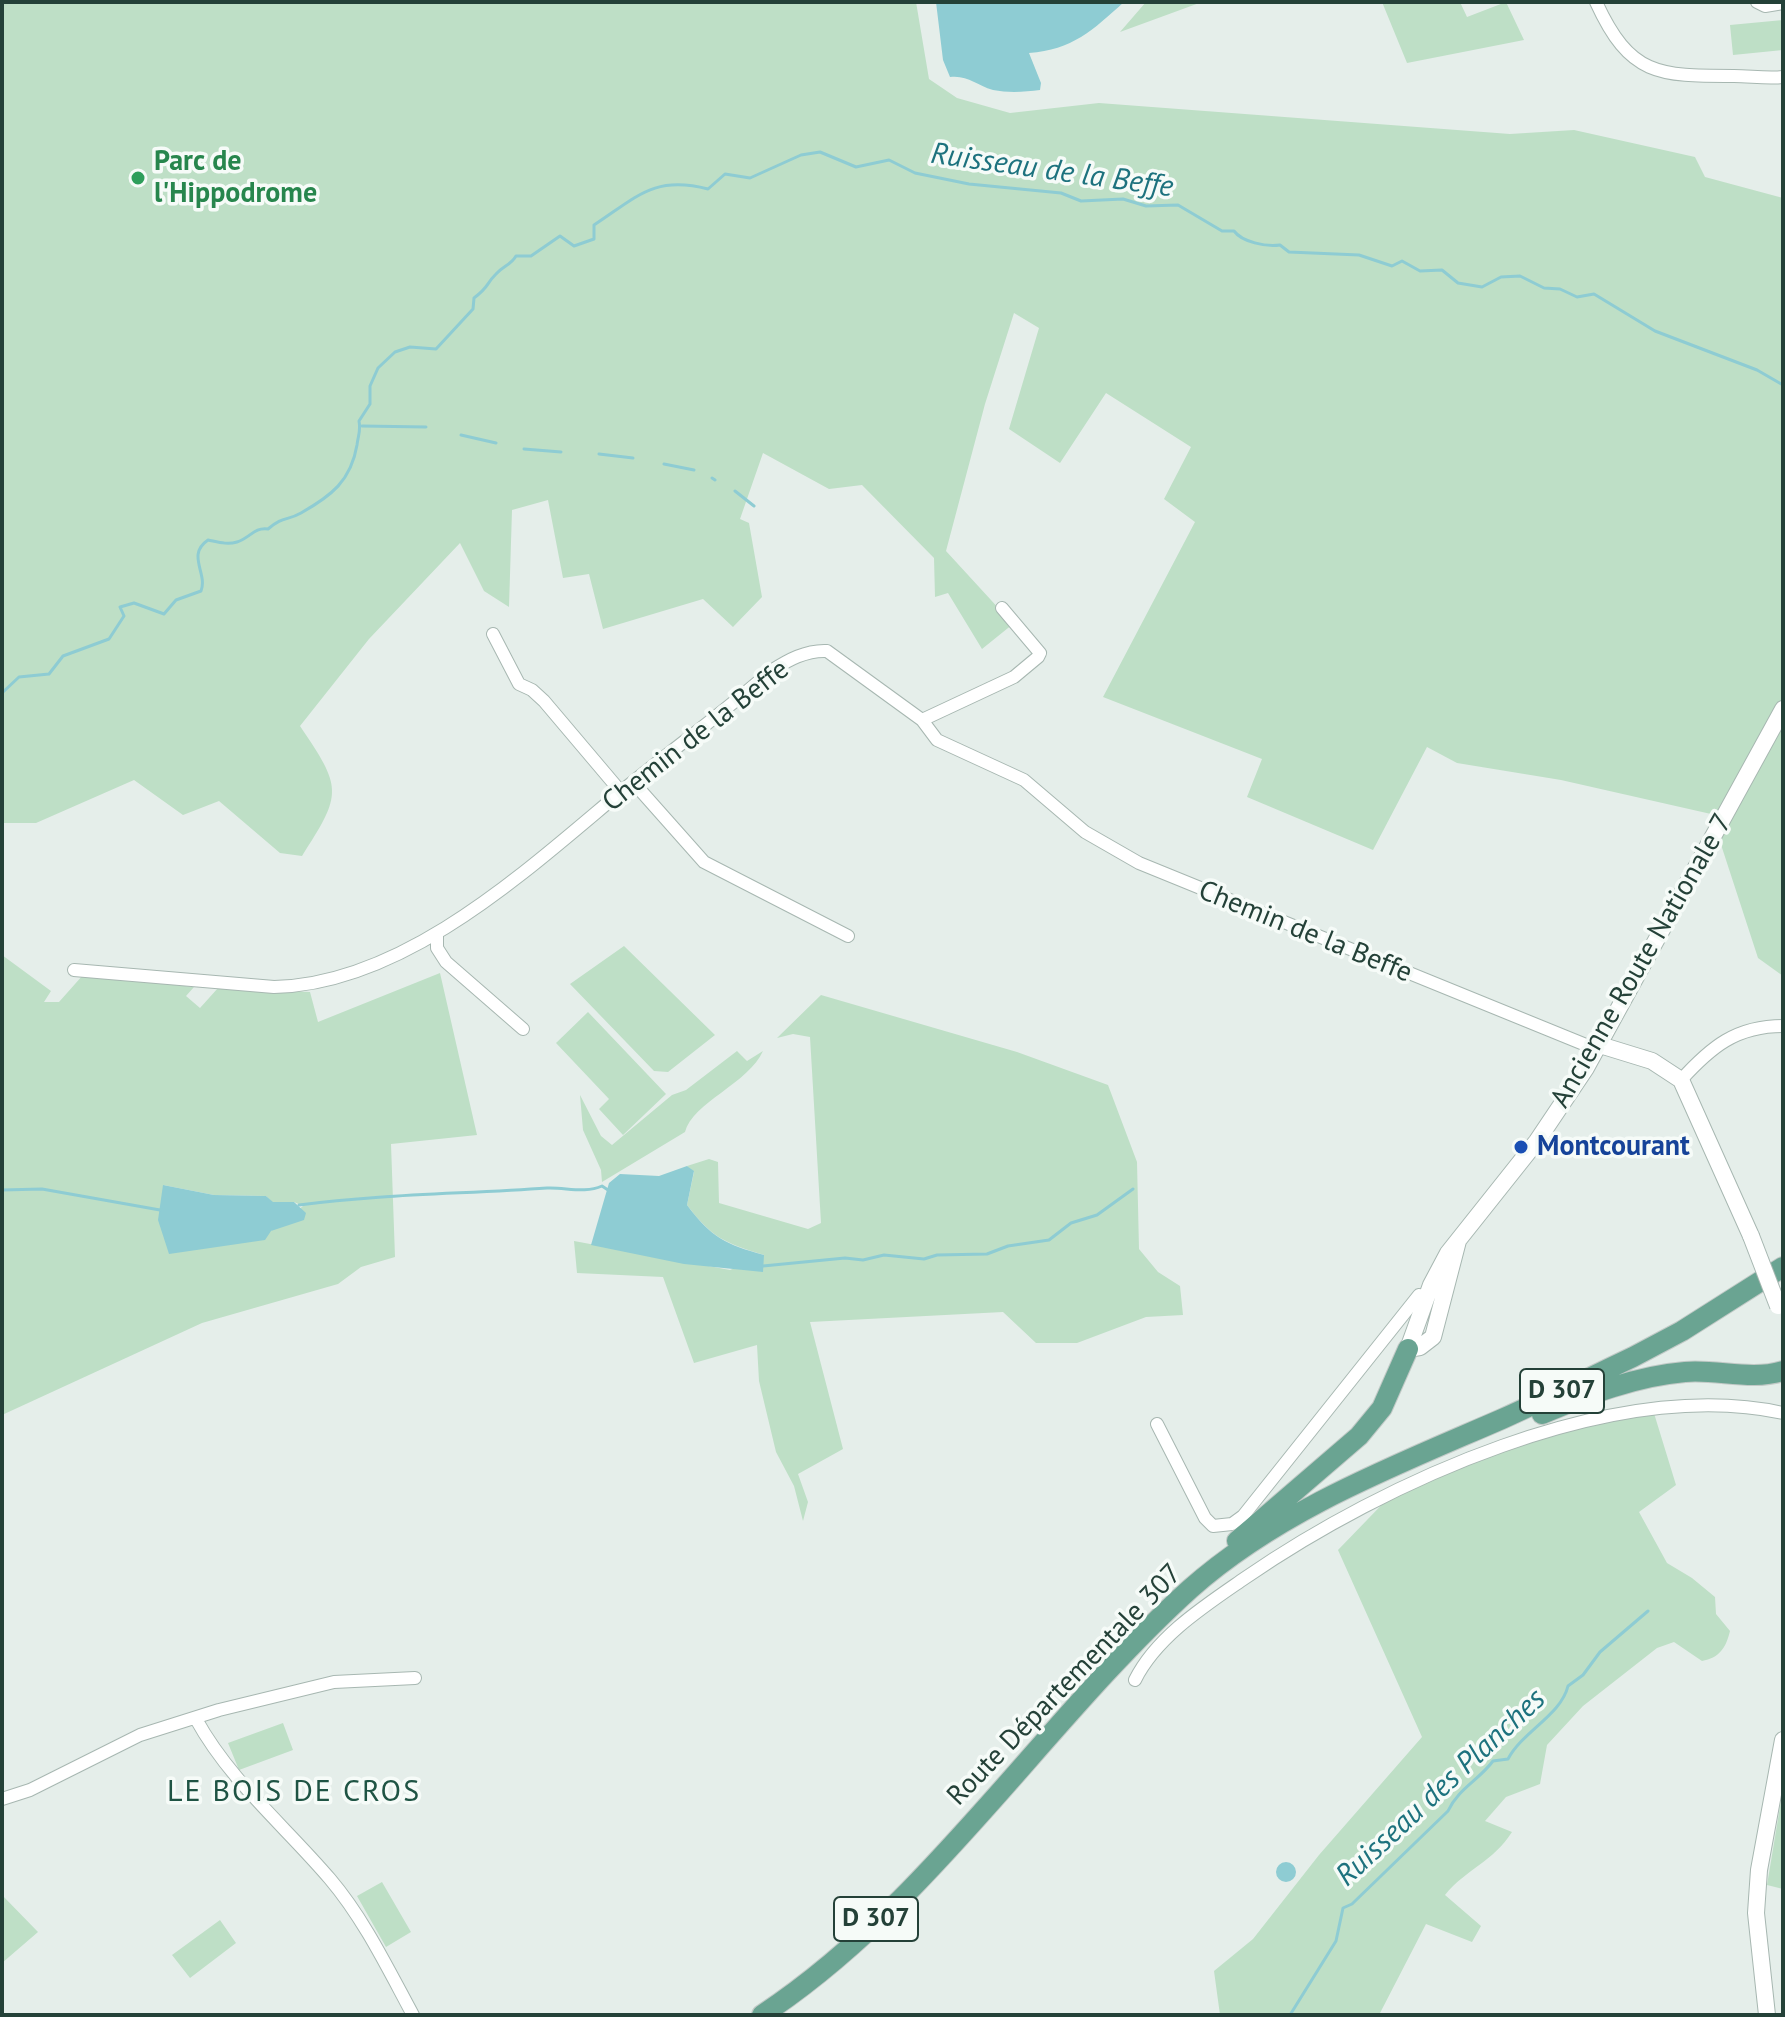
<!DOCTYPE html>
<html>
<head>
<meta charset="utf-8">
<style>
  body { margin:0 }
  #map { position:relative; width:1785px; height:2017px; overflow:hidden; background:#e5eeea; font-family:"PT Sans",sans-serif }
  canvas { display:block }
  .frame { position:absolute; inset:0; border:4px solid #244138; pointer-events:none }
</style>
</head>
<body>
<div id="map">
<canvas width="1785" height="2017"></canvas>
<div class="frame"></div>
</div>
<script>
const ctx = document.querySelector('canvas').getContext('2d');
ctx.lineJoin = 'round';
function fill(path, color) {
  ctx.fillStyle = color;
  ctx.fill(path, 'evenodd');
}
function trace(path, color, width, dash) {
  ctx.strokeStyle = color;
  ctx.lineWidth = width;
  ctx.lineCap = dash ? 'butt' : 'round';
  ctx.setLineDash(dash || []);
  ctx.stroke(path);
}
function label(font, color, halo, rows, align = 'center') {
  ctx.font = font + ' "PT Sans",sans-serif';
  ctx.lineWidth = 7;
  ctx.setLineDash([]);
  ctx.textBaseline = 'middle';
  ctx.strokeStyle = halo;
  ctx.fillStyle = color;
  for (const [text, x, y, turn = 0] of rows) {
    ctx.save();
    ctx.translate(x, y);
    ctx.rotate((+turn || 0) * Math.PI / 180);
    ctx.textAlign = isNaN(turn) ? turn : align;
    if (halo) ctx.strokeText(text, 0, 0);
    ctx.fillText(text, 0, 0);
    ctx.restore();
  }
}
fill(new Path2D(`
  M 2,2 L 916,2 L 929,79 L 957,98 L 1010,113 L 1099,103 L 1510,134 L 1574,130 L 1695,157 L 1705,177 L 1783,198 L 1783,976 L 1758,958 L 1711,814 L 1561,780 L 1457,763 L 1427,747 L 1373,850 L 1247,797 L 1262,759 L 1103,697 L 1195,522 L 1164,499 L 1191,447 L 1106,393 L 1060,463 L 1009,429 L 1039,328 L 1014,313 L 985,404 L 946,551 L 1013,624 L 982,649 L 948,593 L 935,597 L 934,558 L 862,485 L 829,489 L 763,453 L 740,519 L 749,523 L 762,597 L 733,627 L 703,599 L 603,629 L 589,574 L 563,578 L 548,500 L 512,510 L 509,607 L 484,591 L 460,543 L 369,639 L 300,726 C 342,788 343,793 302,856 L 280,853 L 219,801 L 183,815 L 134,780 L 36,823 L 2,823 Z
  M 1146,2 L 1202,2 L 1120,32 Z
  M 1382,2 L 1460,2 L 1467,17 L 1506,2 L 1524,40 L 1407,63 Z
  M 1783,20 L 1783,50 L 1733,55 L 1730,25 Z
  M 624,946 L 715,1035 L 668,1072 L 654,1071 L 570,984 Z
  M 2,955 L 51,991 L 44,1002 L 59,1002 L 83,975 L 194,987 L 186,996 L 200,1008 L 218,988 L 310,992 L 318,1022 L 440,973 L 477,1135 L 391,1144 L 395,1257 L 361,1267 L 338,1284 L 202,1323 L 2,1415 ZM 163,1185 L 214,1195 L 266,1196 L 272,1202 L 294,1202 L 303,1206 L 271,1231 Z
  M 821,995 L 1017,1052 L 1108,1085 L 1137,1162 L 1139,1249 L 1158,1272 L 1180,1286 L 1183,1315 L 1146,1317 L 1077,1343 L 1036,1343 L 1003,1312 L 810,1322 L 843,1449 L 798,1474 L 808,1502 L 803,1521 L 794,1486 L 776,1452 L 759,1381 L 757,1345 L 694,1363 L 663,1277 L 577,1273 L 574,1241 L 730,1270 L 764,1255 C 725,1243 712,1238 687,1205 L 694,1172 L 687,1166 L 709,1159 L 718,1162 L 719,1203 L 808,1229 L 821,1223 L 810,1037 L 793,1034 L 777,1038 Z
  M 588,1012 L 666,1094 L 623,1135 L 599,1109 L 609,1099 L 556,1043 Z
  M 737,1051 L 747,1061 L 763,1051 C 749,1083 692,1103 685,1132 L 602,1182 L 601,1170 L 583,1130 L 580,1095 L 601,1136 L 612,1145 L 672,1095 L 686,1090 Z
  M 1653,1410 L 1676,1485 L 1639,1512 L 1667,1563 L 1692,1578 L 1715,1597 L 1716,1614 L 1730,1631 C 1726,1648 1719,1658 1702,1661 L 1674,1642 L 1657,1648 L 1583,1706 L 1547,1745 L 1540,1784 L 1506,1797 L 1485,1821 L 1512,1832 C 1493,1862 1466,1869 1445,1895 L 1481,1926 L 1472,1942 L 1426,1924 L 1379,2015 L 1220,2015 L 1214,1971 L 1253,1939 L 1319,1855 L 1422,1737 L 1338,1550 L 1396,1490 L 1512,1445 Z
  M 283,1723 L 293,1750 L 239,1770 L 228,1743 Z
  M 1783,1789 L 1783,1889 L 1767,1885 Z
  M 382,1882 L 411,1932 L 386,1947 L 357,1896 Z
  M 2,1895 L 38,1932 L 2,1963 Z
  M 220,1920 L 236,1943 L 190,1978 L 172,1955 Z`), '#bedfc6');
fill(new Path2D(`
  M 936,2 L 1124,2 C 1093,30 1072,50 1029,53 L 1041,83 L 1040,90 C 1025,92 1008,93 993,90 C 976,85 968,75 950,77 L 943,60 Z
  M 687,1166 L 694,1171 L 687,1205 C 712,1238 725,1244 764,1255 L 763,1272 L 684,1264 L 591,1245 L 609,1183 L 620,1174 L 659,1176 Z
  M 163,1185 L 214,1195 L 266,1196 L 273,1202 L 294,1202 L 306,1213 L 304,1220 L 271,1231 L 265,1240 L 169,1254 L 158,1220 Z
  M1276 1872a10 10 0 1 1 20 0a10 10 0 1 1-20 0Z`), '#8eccd3');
trace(new Path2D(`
  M 362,426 L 426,427
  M 461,435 L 496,443
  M 524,449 L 561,452
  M 599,454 L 633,458
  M 664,464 L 694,470
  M 712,478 L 715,480
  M 735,491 L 754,506
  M 2,693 L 19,677 L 49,674 L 63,656 L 109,639 L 124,616 L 120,607 L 134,603 L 164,614 L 176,600 L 201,591 C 208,573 186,555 208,540 C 218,542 227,545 237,542 C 250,538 254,527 268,529 C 283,516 287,521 301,513 C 331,496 351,481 357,445 C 358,436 361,431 359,421 L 370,404 L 370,386 L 378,368 L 395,352 L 410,347 L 436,349 L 473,309 L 474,298 C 490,286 485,285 496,274 C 503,266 511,265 516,256 L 531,256 L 560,236 L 574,246 L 594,239 L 594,225 C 637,197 654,175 708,189 L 725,174 L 750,178 L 801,155 L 820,152 L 856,167 L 889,160 L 915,173 L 969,184 L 1061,193 L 1081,201 L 1123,199 L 1146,206 L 1178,205 L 1222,231 L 1234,231 C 1242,242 1266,247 1280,245 L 1289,252 L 1359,255 L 1392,266 L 1402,261 L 1420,271 L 1442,270 L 1458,283 L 1482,287 L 1501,277 L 1520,276 L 1544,288 L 1560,289 L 1577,297 L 1594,294 L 1655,331 L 1757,370 L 1783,385
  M 2,1190 L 42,1189 L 160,1210
  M 299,1205 C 381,1194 464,1194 547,1188 C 565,1187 585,1194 602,1186 L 608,1190
  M 763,1266 L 845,1258 L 863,1260 L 884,1255 L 924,1259 L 937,1255 L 987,1254 L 1008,1246 L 1049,1240 L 1071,1223 L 1097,1215 L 1133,1189
  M 1290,2015 L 1336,1941 L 1343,1908 L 1352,1904 L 1448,1811 C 1458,1789 1479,1780 1493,1761 L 1508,1759 C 1523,1731 1561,1715 1568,1686 L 1583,1675 L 1600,1652 L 1648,1611`), '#8eccd3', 3);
const minor = new Path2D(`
  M 1596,2 C 1630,76 1658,76 1734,76 C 1750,76 1767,79 1783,77
  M 1757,2 L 1765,6 L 1783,3
  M 493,634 L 519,684 L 532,690 L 544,701 L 621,792
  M 922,720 L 1014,677 L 1038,657 L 1040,653 L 1002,608
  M 633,782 L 704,862 L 848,936
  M 437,935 L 437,948 L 446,962 L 523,1029
  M 74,970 L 274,987 C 405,984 527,870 623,790 C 672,750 723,713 771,671 C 788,660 806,650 827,651 L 922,720 L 937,740 L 1024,780 L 1085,832 L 1139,863 L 1586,1045 L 1600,1045
  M 1681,1080 C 1711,1047 1736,1026 1783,1026
  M 1157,1424 L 1205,1518 L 1213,1526 L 1232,1524 L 1243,1516 L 1419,1295
  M 1135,1680 C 1157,1636 1206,1605 1245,1578 C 1383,1483 1613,1376 1783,1413
  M 196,1719 C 230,1781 285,1826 330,1879 C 364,1919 388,1969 413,2015
  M 2,1799 L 30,1790 L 140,1735 L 219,1710 L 334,1682 L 415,1678`);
const tertiary = new Path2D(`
  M 1600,1045 L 1652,1061 L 1681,1080 L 1751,1236
  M 1458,1241 L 1433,1337 L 1420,1347 L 1408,1349 L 1431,1285 L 1448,1253 L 1537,1141 L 1586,1068 L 1783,709
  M 1767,2015 L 1756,1913 L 1759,1870 L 1783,1740`);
const primary = new Path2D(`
  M 1542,1414 C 1587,1395 1636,1376 1685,1372 C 1718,1369 1750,1381 1783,1371
  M 1237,1541 L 1359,1436 L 1382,1408 L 1408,1349
  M 762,2015 C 929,1905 1043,1722 1190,1589 C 1279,1510 1394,1466 1502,1419 C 1546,1399 1589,1378 1633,1357 L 1682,1331 L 1783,1267`);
trace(minor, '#a7b7b1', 14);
trace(tertiary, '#a7b7b1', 18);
trace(primary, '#c2cac7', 22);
trace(minor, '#fff', 12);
trace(tertiary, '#fff', 16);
trace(primary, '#6aa492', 20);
const tertiaryBridge = new Path2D(`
  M 1751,1236 L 1778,1306`);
trace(tertiaryBridge, '#a7b7b1', 18, []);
trace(tertiaryBridge, '#fff', 16);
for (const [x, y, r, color] of [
  [138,178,8,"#2e9e5b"],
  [1521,1147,8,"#1a4fb4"]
]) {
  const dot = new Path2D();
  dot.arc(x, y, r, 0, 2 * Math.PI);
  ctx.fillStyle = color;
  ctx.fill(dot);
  trace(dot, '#f6fbf8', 3);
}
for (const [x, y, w] of [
  [1562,1391,84],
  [876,1919,84]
]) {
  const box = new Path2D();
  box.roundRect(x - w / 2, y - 22, w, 44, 6);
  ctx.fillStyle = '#f6fbf8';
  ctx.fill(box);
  trace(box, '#244138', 2);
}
label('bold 26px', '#244138', null, [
  ["D 307",1562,1391],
  ["D 307",876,1919]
]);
label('bold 28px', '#27864d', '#f6fbf8', [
  ["Parc de",154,162],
  ["l'Hippodrome",154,194]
], 'left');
label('28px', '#244138', '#f6fbf8', [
  ["Chemin de la Beffe",696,736,-38],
  ["Chemin de la Beffe",1305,932,22],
  ["Ancienne Route Nationale 7",1642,961,-60],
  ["Route Départementale 307",1065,1685,-46]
]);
label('bold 28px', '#164399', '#f6fbf8', [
  ["Montcourant",1537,1147]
], 'left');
label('italic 30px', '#1d727e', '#f6fbf8', [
  ["Ruisseau de la Beffe",1052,171,8],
  ["Ruisseau des Planches",1441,1788,-43]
]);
ctx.letterSpacing = '2px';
label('30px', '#1f5444', '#f6fbf8', [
  ["LE BOIS DE CROS",294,1792]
]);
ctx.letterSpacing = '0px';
</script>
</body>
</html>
